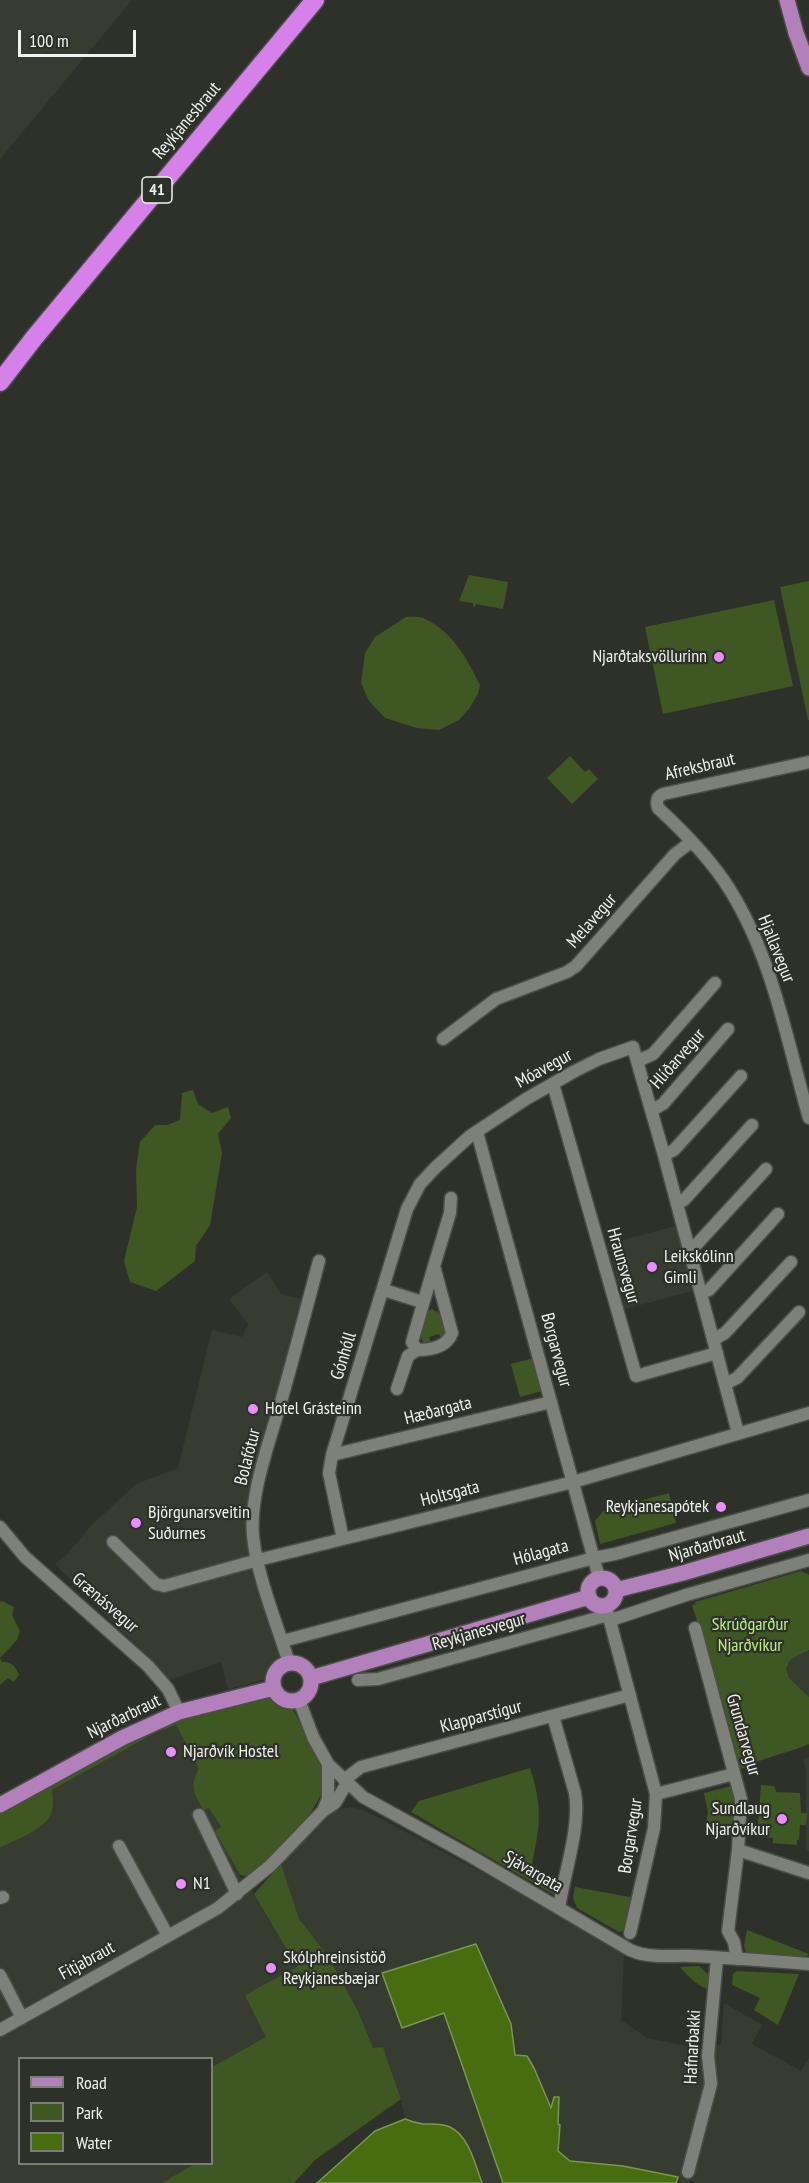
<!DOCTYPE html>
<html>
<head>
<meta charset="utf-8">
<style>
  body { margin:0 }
  #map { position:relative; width:809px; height:2183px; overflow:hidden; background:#2e312a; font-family:"PT Sans Narrow",sans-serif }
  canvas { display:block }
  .legend { position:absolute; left:18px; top:2057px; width:195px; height:108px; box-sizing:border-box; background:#2e312a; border:2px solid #7c7f78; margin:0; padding:8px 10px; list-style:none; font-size:18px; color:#f1f3ee }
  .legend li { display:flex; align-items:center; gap:12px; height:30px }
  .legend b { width:30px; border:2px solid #7c7f78 }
  .scale { position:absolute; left:18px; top:30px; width:118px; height:27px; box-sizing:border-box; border:3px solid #f1f3ee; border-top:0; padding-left:8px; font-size:18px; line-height:21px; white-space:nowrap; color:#f1f3ee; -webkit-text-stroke:4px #2e312a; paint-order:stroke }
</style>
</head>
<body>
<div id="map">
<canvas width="809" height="2183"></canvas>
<ul class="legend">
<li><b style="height:8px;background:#b281bc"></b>Road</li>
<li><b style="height:16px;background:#3f5722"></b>Park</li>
<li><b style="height:16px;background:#486d10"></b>Water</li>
</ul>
<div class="scale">100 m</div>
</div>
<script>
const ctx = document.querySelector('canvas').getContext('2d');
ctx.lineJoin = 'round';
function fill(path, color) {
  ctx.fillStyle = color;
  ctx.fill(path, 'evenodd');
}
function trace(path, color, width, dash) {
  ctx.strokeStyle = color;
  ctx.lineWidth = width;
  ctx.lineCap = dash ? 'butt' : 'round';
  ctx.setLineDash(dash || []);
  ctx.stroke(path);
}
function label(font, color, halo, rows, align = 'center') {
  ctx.font = font + ' "PT Sans Narrow",sans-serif';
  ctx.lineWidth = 4.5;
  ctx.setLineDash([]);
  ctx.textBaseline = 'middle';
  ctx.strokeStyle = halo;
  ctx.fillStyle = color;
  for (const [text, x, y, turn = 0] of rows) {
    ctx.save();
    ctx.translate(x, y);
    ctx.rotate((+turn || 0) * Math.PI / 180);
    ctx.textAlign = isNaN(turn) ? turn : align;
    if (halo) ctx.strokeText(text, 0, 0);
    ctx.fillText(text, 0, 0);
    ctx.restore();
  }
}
fill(new Path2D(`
  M 0,0 L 132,0 L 0,159 Z
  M 679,1225 L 696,1290 L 625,1309 L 608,1244 Z
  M 267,1272 L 281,1294 L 306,1300 L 253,1500 L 251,1546 L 280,1657 L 272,1673 L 266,1679 L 228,1689 L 221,1662 L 170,1680 L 55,1564 L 66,1555 L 92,1525 L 136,1484 L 178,1468 L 212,1330 L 242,1337 L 248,1324 L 229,1299 Z
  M 808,1651 L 809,1652 L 809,1697 L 789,1678 L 786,1669 L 790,1660 Z
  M 176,1725 L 199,1769 L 209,1807 L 221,1828 L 216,1831 L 239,1875 L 254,1894 L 297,1967 L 267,2037 L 212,2067 L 212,2058 L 20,2058 L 20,2164 L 194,2164 L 162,2183 L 0,2183 L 0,1849 L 38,1827 L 53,1805 L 52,1790 L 155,1733 Z
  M 809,1757 L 809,1852 L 806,1848 L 806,1771 L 803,1759 Z
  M 352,1807 L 366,1811 L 510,1887 L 624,1954 L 621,2020 L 647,2038 L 702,2049 L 721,2044 L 724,2003 L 762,2025 L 752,2044 L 801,2071 L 809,2058 L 809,2183 L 697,2183 L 689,2180 L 689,2183 L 676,2183 L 677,2177 L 623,2166 L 570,2161 L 558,2151 L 560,2126 L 534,2068 L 527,2057 L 515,2056 L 466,2074 L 503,2183 L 482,2183 L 466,2142 L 459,2134 L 450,2127 L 435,2124 L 421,2124 L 405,2119 L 401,2099 L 383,2047 L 373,2049 L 358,2011 L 328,1956 L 299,1919 L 293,1903 L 281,1864 L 335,1810 Z`), '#363d30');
fill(new Path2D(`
  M 469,575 L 508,582 L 503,609 L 476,604 L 475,607 L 473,606 L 473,603 L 459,601 Z
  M 809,581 L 809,720 L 808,720 L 780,587 Z
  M 774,600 L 793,686 L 663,714 L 645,627 Z
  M 406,617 C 412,617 420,616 425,619 C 453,632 467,659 480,685 L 478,694 L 469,709 L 459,720 L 439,730 L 417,728 L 385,718 L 369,701 L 361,683 L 365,653 L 375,637 Z
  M 570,756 L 585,772 L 589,769 L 598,779 L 572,804 L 547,778 Z
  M 193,1090 L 198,1104 L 212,1113 L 228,1107 L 231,1118 L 218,1134 L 222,1153 L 210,1225 L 196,1246 L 195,1261 L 156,1291 L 130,1282 L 124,1261 L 137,1207 L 136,1169 L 140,1142 L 155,1125 L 167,1125 L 180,1120 L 182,1093 Z
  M 432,1309 L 444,1316 C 446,1325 448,1332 441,1339 L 439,1334 L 429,1337 L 431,1343 L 425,1345 L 420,1336 L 425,1312 Z
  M 534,1358 L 542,1391 L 520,1397 L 511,1364 Z
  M 669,1493 L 676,1523 L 600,1544 L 595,1521 L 603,1511 Z
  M 801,1571 L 809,1575 L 809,1650 L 790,1660 L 786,1669 L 789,1678 L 809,1697 L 809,1744 C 784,1755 756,1758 734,1774 L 704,1642 L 692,1605 L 696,1604 L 695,1602 Z
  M 2,1601 L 14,1607 L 12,1615 L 20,1631 L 17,1640 L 0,1658 L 2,1662 C 13,1662 15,1666 19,1675 L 14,1682 L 8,1678 L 0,1685 L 0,1602 Z
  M 263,1695 L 292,1708 L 325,1770 C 328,1810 276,1851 248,1876 L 240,1875 L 215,1831 L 221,1827 L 209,1808 L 204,1810 C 194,1795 189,1786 199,1769 L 176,1725 L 155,1733 L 52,1790 C 53,1798 54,1806 51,1814 C 44,1830 15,1840 0,1848 L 0,1809 L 177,1717 Z
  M 530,1768 C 543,1808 540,1825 532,1864 L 545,1874 L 562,1878 L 556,1896 L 411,1812 L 419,1801 Z
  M 736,1785 L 737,1834 L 705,1831 L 708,1812 L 704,1793 Z
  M 761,1785 L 774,1786 L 776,1792 L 800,1793 L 801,1813 L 807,1813 L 806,1825 L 800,1825 L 799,1840 L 797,1840 L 797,1845 L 773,1843 L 773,1838 L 757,1837 Z
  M 281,1864 L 299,1919 L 328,1956 L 358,2011 L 373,2048 L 383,2047 L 401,2099 L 315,2160 L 294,2183 L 162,2183 L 194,2164 L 212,2164 L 212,2067 L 266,2037 L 245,1995 L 297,1967 L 254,1894 Z
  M 575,1887 L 635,1898 L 629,1929 L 619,1932 L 577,1908 L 573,1898 Z
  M 747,1930 L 809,1954 L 804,1958 L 747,1954 L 744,1946 Z
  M 699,1966 L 709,1975 L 714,1983 L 713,1991 C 700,1988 688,1977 680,1967 Z
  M 737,1971 L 799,1974 L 778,2025 L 754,2010 L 760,1998 L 732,1985 L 733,1974 Z`), '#3f5722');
const water = new Path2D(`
  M 476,1944 L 511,2024 L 515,2055 L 527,2056 L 534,2068 L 551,2108 L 554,2097 L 559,2097 L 558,2124 L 560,2125 L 558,2151 L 570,2161 L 623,2166 L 678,2177 L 676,2183 L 503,2183 L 444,2013 L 402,2028 L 382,1973 Z
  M 405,2119 C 410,2121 417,2123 423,2124 C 432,2124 442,2123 450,2127 C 470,2137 475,2165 482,2183 L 317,2183 L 375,2131 Z`);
fill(water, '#486d10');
trace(water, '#7b9553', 1.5);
const minor = new Path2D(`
  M 809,762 L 663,794 C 657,797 656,800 658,808 C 684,832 711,859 730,890 C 773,959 787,1041 809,1118
  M 443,1039 L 496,999 L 567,972 L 576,966 L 675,854 L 691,842
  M 638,1061 L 653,1054 L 715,983
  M 553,1084 L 636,1376 L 717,1353
  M 652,1110 L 663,1104 L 728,1029
  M 477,1132 L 599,1578
  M 664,1155 L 674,1150 L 741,1076
  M 677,1203 L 684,1200 L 752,1125
  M 689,1247 L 697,1244 L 766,1169
  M 434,1266 L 452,1333 C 447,1347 430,1350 417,1350 L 412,1342 Z
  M 434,1266 L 450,1213 L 451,1198
  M 384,1290 L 422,1302
  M 701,1293 L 709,1290 L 778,1214
  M 713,1340 L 725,1333 L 791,1262
  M 725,1384 L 737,1378 L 799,1312
  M 397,1389 L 408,1356 L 417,1350
  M 332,1455 L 551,1402
  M 0,1527 L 25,1557 L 148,1666 L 168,1689 L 179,1712
  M 343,1539 L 329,1473 L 332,1455 L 407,1209 L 420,1184 L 435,1168 L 470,1136 L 526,1099 L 575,1071 L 599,1059 L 633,1047 L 664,1155 L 738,1433
  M 113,1542 L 156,1584 L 164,1586 L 258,1560 L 573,1482 L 809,1413
  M 606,1606 L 656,1794 L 654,1828 L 630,1933
  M 611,1620 L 686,1595 L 809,1560
  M 695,1628 L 741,1799 L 738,1850 L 728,1931 L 734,1942 L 737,1959
  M 283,1641 L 594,1558 L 615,1554 L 809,1500
  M 289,1663 C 277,1624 257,1576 253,1536 C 249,1494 271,1438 282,1398 C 295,1352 307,1306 319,1261
  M 358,1680 L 378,1679 L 608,1615
  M 299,1700 L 313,1737 L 328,1764 L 363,1797 L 472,1857 L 630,1950 C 650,1959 672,1955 693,1956 C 732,1958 771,1961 809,1964
  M 553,1716 L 575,1793 C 581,1826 564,1874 559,1908
  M 344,1780 L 361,1767 L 630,1695
  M 656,1794 L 734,1774
  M 323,1811 L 328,1799 L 328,1764
  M 199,1815 L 237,1894
  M 119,1846 L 168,1936
  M 738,1850 L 809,1873
  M 0,1898 L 3,1897
  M 0,1975 L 22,2018
  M 0,2030 L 218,1908 L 270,1866 L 323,1811 L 335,1803 L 347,1783
  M 688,2172 L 711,2084 L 708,2056 L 717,1958`);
const major = new Path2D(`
  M 787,0 L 796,33 L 809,68
  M588 1592a14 14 0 1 1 28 0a14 14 0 1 1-28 0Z
  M 616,1590 L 683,1573 L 809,1536
  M273 1682a19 19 0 1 1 38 0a19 19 0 1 1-38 0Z
  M 311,1678 L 589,1597
  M 0,1805 L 122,1738 L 179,1712 L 274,1688`);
const highway = new Path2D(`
  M 0,382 L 34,338 L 315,0`);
trace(minor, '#4b4d48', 15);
trace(major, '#4b4d48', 18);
trace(highway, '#4b4d48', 21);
trace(minor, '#7d8179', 12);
trace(major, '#b281bc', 15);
trace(highway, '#d581e9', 18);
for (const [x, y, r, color] of [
  [719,657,6,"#e88eff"],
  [652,1267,6,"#e88eff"],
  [253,1409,6,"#e88eff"],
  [721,1507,6,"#e88eff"],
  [136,1523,6,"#e88eff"],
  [171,1752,6,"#e88eff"],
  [782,1819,6,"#e88eff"],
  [181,1884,6,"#e88eff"],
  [271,1968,6,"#e88eff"]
]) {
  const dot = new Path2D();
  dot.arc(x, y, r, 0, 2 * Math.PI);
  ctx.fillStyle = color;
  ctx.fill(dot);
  trace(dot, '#2e312a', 2);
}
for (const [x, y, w] of [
  [157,190,30]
]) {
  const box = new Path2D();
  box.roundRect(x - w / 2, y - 13, w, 26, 4.5);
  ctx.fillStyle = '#2e312a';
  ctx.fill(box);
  trace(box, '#f1f3ee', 1.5);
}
label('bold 16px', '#f1f3ee', null, [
  ["41",157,190]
]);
label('18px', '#f1f3ee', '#2e312a', [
  ["Reykjanesbraut",187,121,-50],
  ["Afreksbraut",700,767,-13],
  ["Melavegur",592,921,-49],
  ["Hjallavegur",776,949,68],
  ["Hlíðarvegur",678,1059,-49],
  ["Móavegur",544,1069,-29],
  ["Hraunsvegur",623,1266,74],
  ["Borgarvegur",556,1350,75],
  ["Gónhóll",344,1356,-73],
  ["Hæðargata",438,1411,-14],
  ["Bolafótur",248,1457,-76],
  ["Holtsgata",450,1494,-14],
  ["Njarðarbraut",707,1546,-16],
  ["Hólagata",541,1553,-15],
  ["Grænásvegur",105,1603,41],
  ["Reykjanesvegur",479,1632,-16],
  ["Njarðarbraut",124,1717,-26],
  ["Klapparstígur",481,1717,-15],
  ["Grundarvegur",743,1735,74],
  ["Borgarvegur",631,1836,-81],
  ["Sjávargata",533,1872,30],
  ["Fitjabraut",87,1961,-29],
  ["Hafnarbakki",693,2047,-87]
]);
label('18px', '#f1f3ee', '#2e312a', [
  ["Njarðtaksvöllurinn",707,657,"right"],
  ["Leikskólinn",664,1257],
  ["Gimli",664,1278],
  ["Hotel Grásteinn",265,1409],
  ["Reykjanesapótek",709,1507,"right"],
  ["Björgunarsveitin",148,1513],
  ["Suðurnes",148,1534],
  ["Njarðvík Hostel",183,1752],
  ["Sundlaug",770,1809,"right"],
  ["Njarðvíkur",770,1830,"right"],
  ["N1",193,1884],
  ["Skólphreinsistöð",283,1958],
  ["Reykjanesbæjar",283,1979]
], 'left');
label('18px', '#baf07f', '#2e312a', [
  ["Skrúðgarður",750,1625],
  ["Njarðvíkur",750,1646]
]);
</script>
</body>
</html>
